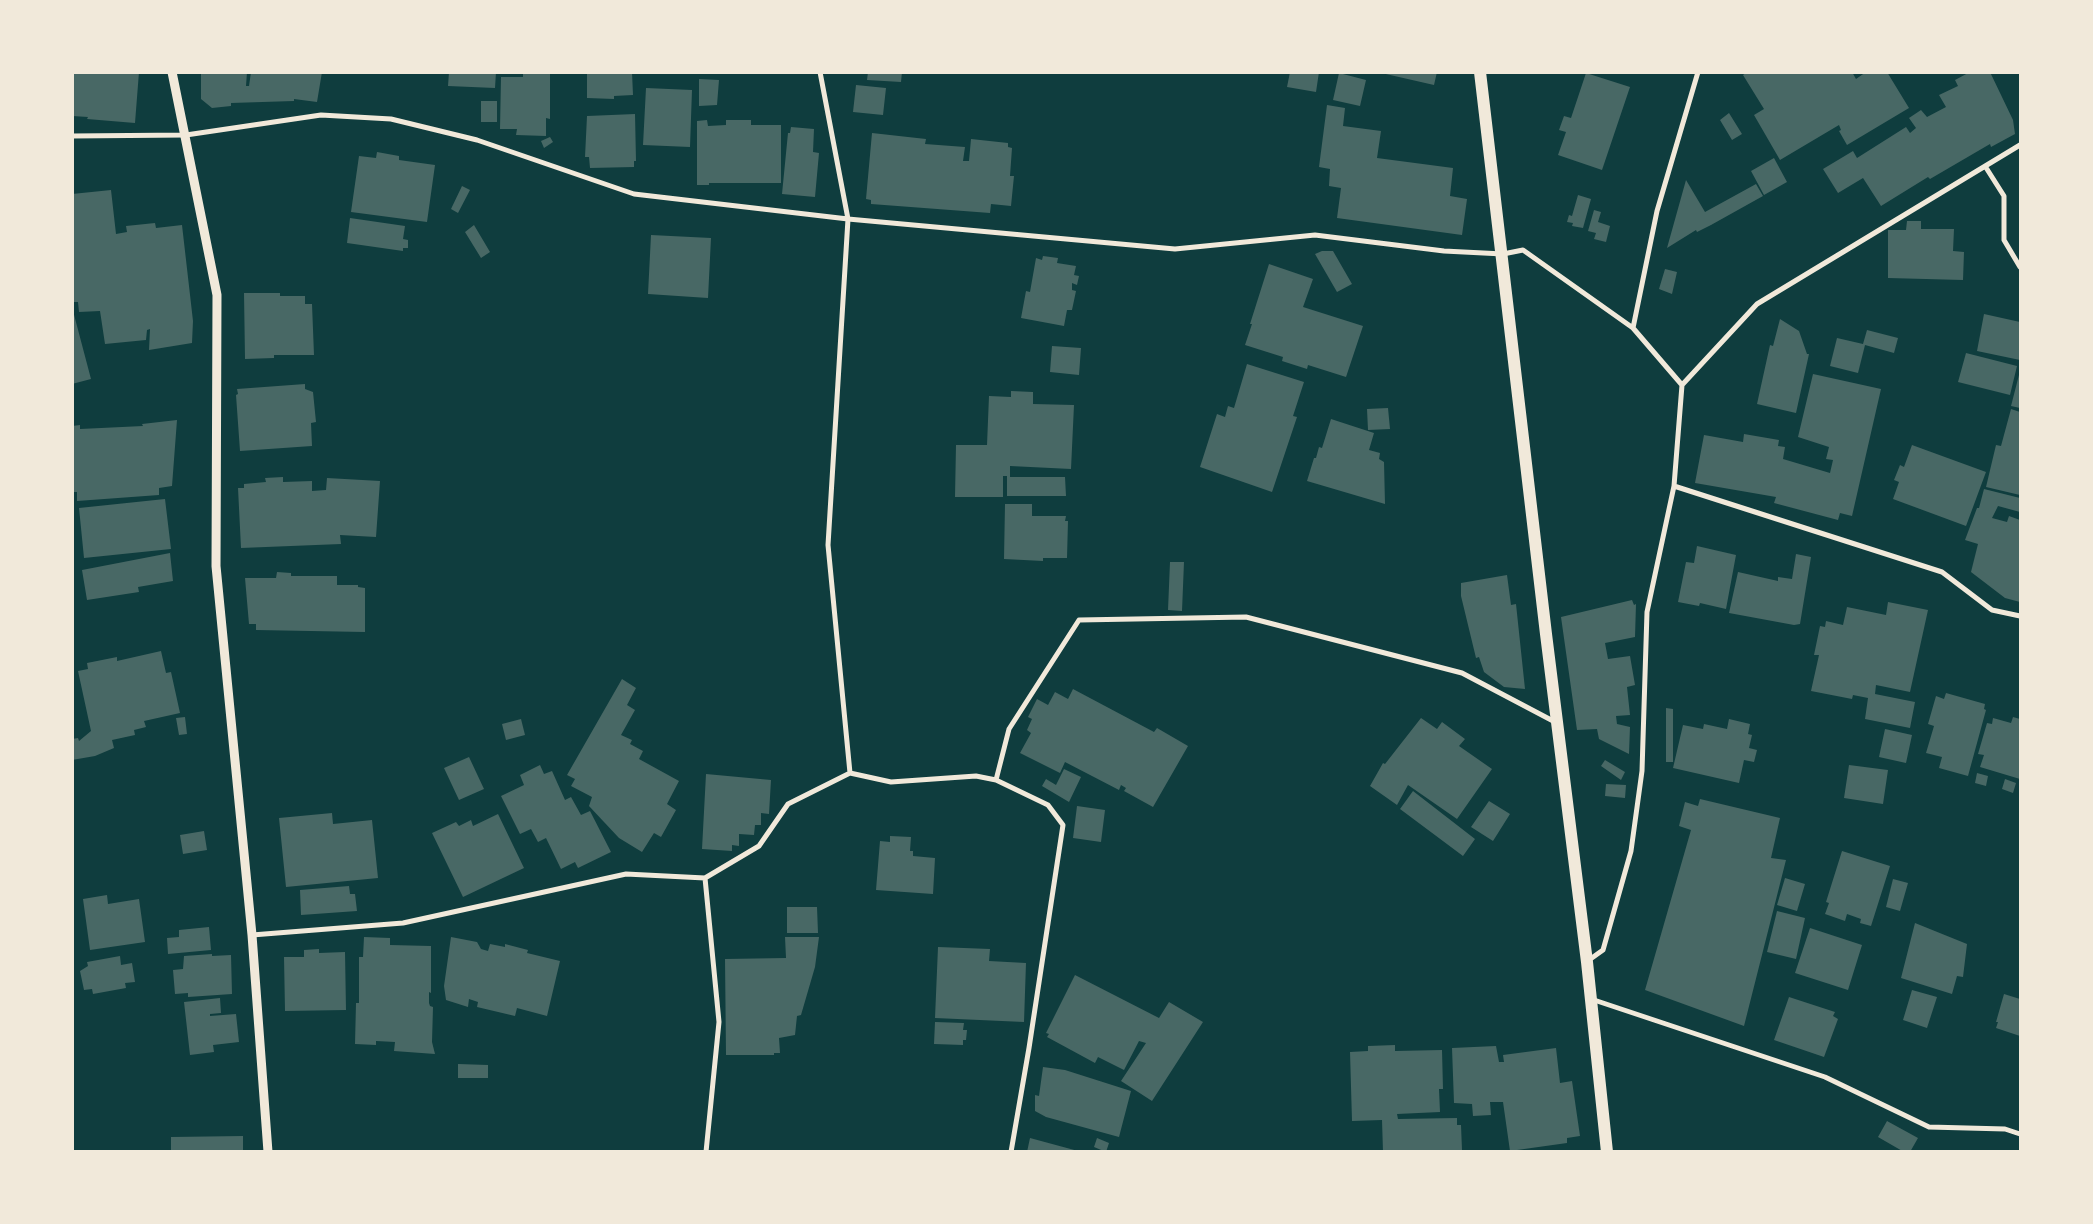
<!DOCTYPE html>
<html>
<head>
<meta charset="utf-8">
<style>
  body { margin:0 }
  #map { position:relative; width:2093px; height:1224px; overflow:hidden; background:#0f3d3e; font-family:"Fira Sans Condensed",sans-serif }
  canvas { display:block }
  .frame { position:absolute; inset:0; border:74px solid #f1e9da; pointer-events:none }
</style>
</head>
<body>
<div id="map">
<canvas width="2093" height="1224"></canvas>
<div class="frame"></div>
</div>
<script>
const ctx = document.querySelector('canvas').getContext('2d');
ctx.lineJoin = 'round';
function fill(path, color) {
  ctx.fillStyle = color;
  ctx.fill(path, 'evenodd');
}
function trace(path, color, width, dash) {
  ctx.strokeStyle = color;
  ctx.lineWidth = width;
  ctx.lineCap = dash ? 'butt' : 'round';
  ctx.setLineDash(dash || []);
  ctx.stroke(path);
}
fill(new Path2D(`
  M 72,72 L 139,72 L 135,123 L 87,119 L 88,117 L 72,116 Z
  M 201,72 L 247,72 L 246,86 L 249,86 L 251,72 L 322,72 L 317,102 L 294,99 L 294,101 L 231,103 L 231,106 L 212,108 L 201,99 Z
  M 449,72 L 496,72 L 495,88 L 448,86 Z
  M 523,72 L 550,72 L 550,119 L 546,118 L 546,136 L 516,135 L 517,129 L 500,129 L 501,77 L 523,77 Z
  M 587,72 L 632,72 L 633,95 L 614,96 L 614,99 L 587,98 Z
  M 868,72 L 902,72 L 901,82 L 867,80 Z
  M 1290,72 L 1319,72 L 1316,92 L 1287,87 Z
  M 1377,72 L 1437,72 L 1434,85 Z
  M 1747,72 L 1852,72 L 1856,79 L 1866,72 L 1887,72 L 1909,108 L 1847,145 L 1839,131 L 1841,130 L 1839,125 L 1780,160 L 1754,115 L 1764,109 L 1743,75 Z
  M 1970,72 L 1990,72 L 2013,120 L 2015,134 L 1991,147 L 1990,144 L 1930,179 L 1928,177 L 1881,206 L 1863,178 L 1838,193 L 1823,169 L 1853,151 L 1857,158 L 1906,127 L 1910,133 L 1916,128 L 1909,118 L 1921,110 L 1927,117 L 1946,107 L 1939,95 L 1958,86 L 1955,80 Z
  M 1339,73 L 1366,80 L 1360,106 L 1333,100 Z
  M 1586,73 L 1630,87 L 1602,170 L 1558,155 L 1566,132 L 1559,130 L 1564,116 L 1571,118 Z
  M 699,79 L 719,80 L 717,105 L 699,106 Z
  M 856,85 L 886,88 L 883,115 L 853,112 Z
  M 646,88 L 692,90 L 690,147 L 643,145 Z
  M 481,101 L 497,101 L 497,122 L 481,122 Z
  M 1327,105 L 1345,108 L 1343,126 L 1381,131 L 1377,158 L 1453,168 L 1450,196 L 1467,199 L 1462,235 L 1337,218 L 1341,188 L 1329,186 L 1330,169 L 1319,167 Z
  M 1729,113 L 1742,134 L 1732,140 L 1720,120 Z
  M 635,114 L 636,161 L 634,161 L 634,167 L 590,168 L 589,157 L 585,157 L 587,116 Z
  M 707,120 L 708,126 L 726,125 L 726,120 L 751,120 L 751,125 L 781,125 L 781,183 L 709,183 L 709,185 L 697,185 L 697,121 Z
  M 791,127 L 814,129 L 813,152 L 819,153 L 815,197 L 782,194 L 788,133 L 790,133 Z
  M 872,133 L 926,139 L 925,144 L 965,147 L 963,161 L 969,161 L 971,139 L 1008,143 L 1008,147 L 1012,148 L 1010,176 L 1014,176 L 1011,206 L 991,204 L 990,213 L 871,204 L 871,200 L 866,199 Z
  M 550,137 L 553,142 L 544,148 L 541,141 Z
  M 377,152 L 399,156 L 399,160 L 435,165 L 427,222 L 351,212 L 359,156 L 376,158 Z
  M 1774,158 L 1787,182 L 1764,195 L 1751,171 Z
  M 1686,180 L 1705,212 L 1756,184 L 1763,196 L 1711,225 L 1697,232 L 1696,230 L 1667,248 Z
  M 462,186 L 470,190 L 458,213 L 451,209 Z
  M 111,190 L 116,234 L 127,232 L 126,226 L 155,223 L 156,228 L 182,225 L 193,321 L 192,343 L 149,350 L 150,329 L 147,330 L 146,340 L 105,344 L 100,311 L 79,312 L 78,302 L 72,302 L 72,194 Z
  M 1578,195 L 1591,199 L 1583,228 L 1572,226 L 1573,223 L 1567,222 L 1569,215 L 1572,216 Z
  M 1594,210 L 1601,212 L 1598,222 L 1610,226 L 1606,242 L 1594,239 L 1596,233 L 1588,231 Z
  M 350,218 L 405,226 L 403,239 L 408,240 L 408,248 L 403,248 L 403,251 L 347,243 Z
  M 1907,221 L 1921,221 L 1921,229 L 1954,229 L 1953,251 L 1964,252 L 1963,280 L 1888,278 L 1888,230 L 1906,230 Z
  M 474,225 L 490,252 L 481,258 L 465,232 Z
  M 651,235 L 711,238 L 708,298 L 648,294 Z
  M 1322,251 L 1333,251 L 1352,284 L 1337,292 L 1315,254 Z
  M 1043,256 L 1058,258 L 1057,263 L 1076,266 L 1074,275 L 1079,276 L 1077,285 L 1072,283 L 1072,290 L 1076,291 L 1072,310 L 1067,310 L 1064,326 L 1021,318 L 1026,291 L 1030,292 L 1036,258 L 1042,260 Z
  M 1269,264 L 1313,279 L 1303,307 L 1363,326 L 1346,377 L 1308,365 L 1307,369 L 1282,361 L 1283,357 L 1245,345 L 1252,324 L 1250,324 Z
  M 1665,269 L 1677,272 L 1672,294 L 1659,289 Z
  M 244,293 L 280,293 L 280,296 L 305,296 L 305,304 L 312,304 L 314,355 L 274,355 L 274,358 L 245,359 Z
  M 72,307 L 91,379 L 72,384 Z
  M 1984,314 L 2020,322 L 2020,360 L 1977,351 Z
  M 1780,319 L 1799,331 L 1807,354 L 1809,354 L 1796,413 L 1757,404 L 1770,345 L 1773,346 Z
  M 1867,330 L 1898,338 L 1894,353 L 1865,345 L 1858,373 L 1830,366 L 1837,338 L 1863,344 Z
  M 1052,346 L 1081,348 L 1079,375 L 1050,372 Z
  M 1966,353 L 2017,366 L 2010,395 L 1958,382 Z
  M 1247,364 L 1304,382 L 1293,416 L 1297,417 L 1272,492 L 1200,467 L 1217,414 L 1225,417 L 1228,406 L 1234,408 Z
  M 2020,371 L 2020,408 L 2011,406 Z
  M 1813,374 L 1881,389 L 1852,516 L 1840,513 L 1838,520 L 1774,503 L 1776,497 L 1695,483 L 1704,435 L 1743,442 L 1744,434 L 1779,440 L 1778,446 L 1785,447 L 1783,459 L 1830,473 L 1833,460 L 1826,459 L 1829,447 L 1798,437 Z
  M 305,384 L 305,389 L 313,392 L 316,422 L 311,423 L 312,446 L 240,451 L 236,395 L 238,394 L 237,389 Z
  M 1011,391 L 1033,392 L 1033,404 L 1074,405 L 1071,469 L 1010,466 L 1010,477 L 1065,477 L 1066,496 L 1007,496 L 1007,476 L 1003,476 L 1003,497 L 955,497 L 956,445 L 987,445 L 989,396 L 1011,397 Z
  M 1388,408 L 1390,429 L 1368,430 L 1367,409 Z
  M 2011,409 L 2020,412 L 2020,495 L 1986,487 L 1996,445 L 2001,446 Z
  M 1331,419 L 1374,433 L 1369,450 L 1380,453 L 1379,459 L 1384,462 L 1385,504 L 1307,481 L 1314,458 L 1316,458 L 1319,447 L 1322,448 Z
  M 177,420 L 172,486 L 159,488 L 159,495 L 77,501 L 77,492 L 72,492 L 72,426 L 80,425 L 80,429 L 143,426 L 142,424 Z
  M 1912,445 L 1986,472 L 1966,526 L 1893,499 L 1899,482 L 1894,480 L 1900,465 L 1904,467 Z
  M 283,477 L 283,482 L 312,481 L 312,491 L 326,490 L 327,478 L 380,481 L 376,537 L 340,535 L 341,544 L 241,548 L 238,488 L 244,488 L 244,484 L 266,482 L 265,478 Z
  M 1984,489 L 2020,498 L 2020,512 L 1998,506 L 1992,518 L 2007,522 L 2009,516 L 2020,520 L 2020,602 L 2005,598 L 1971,572 L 1978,544 L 1965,540 L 1977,508 L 1979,508 Z
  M 165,499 L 171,549 L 84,558 L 79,508 Z
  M 1005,504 L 1032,504 L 1032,516 L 1066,516 L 1065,521 L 1068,521 L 1067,558 L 1043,558 L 1043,561 L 1004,559 Z
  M 1697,546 L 1736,555 L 1726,609 L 1700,603 L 1699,606 L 1678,602 L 1686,562 L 1694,563 Z
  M 170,553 L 173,581 L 138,587 L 139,592 L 87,600 L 82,570 Z
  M 1796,554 L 1811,557 L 1800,624 L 1794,625 L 1729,613 L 1738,572 L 1778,581 L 1778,577 L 1792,579 Z
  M 1170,562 L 1184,562 L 1182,611 L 1168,610 Z
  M 277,572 L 291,573 L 291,576 L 337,576 L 337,585 L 358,585 L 358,587 L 365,588 L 365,632 L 256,630 L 256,624 L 249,624 L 245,578 L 276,578 Z
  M 1507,575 L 1511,605 L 1516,604 L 1525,689 L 1504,687 L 1484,672 L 1479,657 L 1476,658 L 1461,596 L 1461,583 Z
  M 1632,600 L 1634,605 L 1636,604 L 1635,637 L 1605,643 L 1608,659 L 1630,656 L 1635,685 L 1627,687 L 1630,715 L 1616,716 L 1617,724 L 1630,727 L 1629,754 L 1599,739 L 1597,729 L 1577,730 L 1561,617 Z
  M 1888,602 L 1928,610 L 1910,692 L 1876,685 L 1875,694 L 1915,702 L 1910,728 L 1865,719 L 1868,698 L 1853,695 L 1852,699 L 1811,691 L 1819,655 L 1814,655 L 1820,626 L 1825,627 L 1826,621 L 1843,625 L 1847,607 L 1886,615 Z
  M 161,651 L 166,673 L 171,672 L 180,713 L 144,721 L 146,727 L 134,730 L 135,735 L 112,740 L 114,748 L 95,756 L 72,760 L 72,739 L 78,738 L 79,741 L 91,731 L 78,671 L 88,669 L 87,663 L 117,657 L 117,661 Z
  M 622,679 L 636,688 L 627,705 L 635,710 L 621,735 L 632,740 L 630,744 L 643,751 L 639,759 L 679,781 L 667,804 L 676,810 L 661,837 L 654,833 L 642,852 L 619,838 L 589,806 L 592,797 L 571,786 L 575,779 L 567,775 Z
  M 1073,689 L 1154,732 L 1157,728 L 1188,746 L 1153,807 L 1124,791 L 1126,788 L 1121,785 L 1119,790 L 1065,762 L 1060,773 L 1020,753 L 1031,733 L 1027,730 L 1032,719 L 1028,717 L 1037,699 L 1048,705 L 1055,692 L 1068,699 Z
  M 1946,693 L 1985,704 L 1984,709 L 1986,710 L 1968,776 L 1939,768 L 1942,757 L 1926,753 L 1934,726 L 1928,724 L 1936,696 L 1944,699 Z
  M 1666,708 L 1673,709 L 1673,762 L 1666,762 Z
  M 185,717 L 187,734 L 179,735 L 176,718 Z
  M 2013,717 L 2020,719 L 2020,779 L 1980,767 L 1984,755 L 1978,754 L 1987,723 L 1992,724 L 1993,718 L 2011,723 Z
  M 1421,718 L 1437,729 L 1442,722 L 1465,739 L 1459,746 L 1492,769 L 1457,819 L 1408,785 L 1397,805 L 1370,786 L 1383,763 L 1385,764 Z
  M 521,719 L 525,735 L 506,740 L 502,724 Z
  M 1729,719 L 1750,724 L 1748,734 L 1752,735 L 1749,748 L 1757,750 L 1754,762 L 1744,760 L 1739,783 L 1673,768 L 1683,725 L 1703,729 L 1704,724 L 1727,729 Z
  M 1885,729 L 1912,735 L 1906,763 L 1879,757 Z
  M 469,757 L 484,789 L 459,800 L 444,768 Z
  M 1605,760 L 1625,772 L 1621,780 L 1601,766 Z
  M 540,765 L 544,774 L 552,771 L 565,800 L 571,797 L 581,815 L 590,811 L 611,852 L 578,868 L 575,862 L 561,869 L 546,838 L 538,842 L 531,829 L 520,834 L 501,796 L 524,785 L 520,775 Z
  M 1849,765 L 1888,770 L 1883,804 L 1844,798 Z
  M 1064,769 L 1081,777 L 1069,802 L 1042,786 L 1046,779 L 1056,785 Z
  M 1977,773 L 1988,776 L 1986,786 L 1975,783 Z
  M 706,774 L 771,780 L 769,814 L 761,813 L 761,825 L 755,825 L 754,835 L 739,834 L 739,846 L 732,845 L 732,851 L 702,849 Z
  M 2005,779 L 2016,783 L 2013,793 L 2002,789 Z
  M 1606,784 L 1626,785 L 1625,798 L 1605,796 Z
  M 1413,791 L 1475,839 L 1463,856 L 1400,809 Z
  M 1700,799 L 1780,818 L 1771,858 L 1786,860 L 1744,1026 L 1645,990 L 1691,830 L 1679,826 L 1685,802 L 1698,806 Z
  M 1489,801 L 1510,814 L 1493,841 L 1471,827 Z
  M 1077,806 L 1105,810 L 1101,842 L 1073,838 Z
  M 332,813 L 333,824 L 372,820 L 378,878 L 286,887 L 279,818 Z
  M 498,814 L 524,868 L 463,897 L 432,833 L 456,822 L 459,826 L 471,820 L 473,826 Z
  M 204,831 L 207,850 L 183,854 L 180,835 Z
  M 890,836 L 911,837 L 910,851 L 913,851 L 913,856 L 935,858 L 933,894 L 876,890 L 880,841 L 890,842 Z
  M 1842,851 L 1890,866 L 1871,926 L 1860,923 L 1861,919 L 1847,914 L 1845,921 L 1825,914 L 1829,903 L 1826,902 Z
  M 1785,878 L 1805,884 L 1797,911 L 1777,905 Z
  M 1893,879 L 1908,883 L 1900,911 L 1886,907 Z
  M 349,886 L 350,894 L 355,894 L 357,911 L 301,915 L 300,890 Z
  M 107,895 L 108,904 L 139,899 L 145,942 L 90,950 L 83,899 Z
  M 787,907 L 817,907 L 818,933 L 787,933 Z
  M 1777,911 L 1805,918 L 1796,959 L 1767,952 Z
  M 1915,923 L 1967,944 L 1963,977 L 1957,976 L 1952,994 L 1901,978 Z
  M 209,927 L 211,950 L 168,954 L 167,938 L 179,937 L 179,930 Z
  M 1810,928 L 1862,945 L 1848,990 L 1795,973 Z
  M 364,937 L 390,938 L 390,945 L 431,946 L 431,993 L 429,992 L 429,1003 L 430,1006 L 433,1007 L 432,1042 L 435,1054 L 394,1051 L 395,1042 L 376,1041 L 376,1045 L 355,1044 L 356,1003 L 359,1003 L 359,957 L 363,957 Z
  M 451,937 L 477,942 L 481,949 L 488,951 L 490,944 L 505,947 L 505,944 L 528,950 L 527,953 L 560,961 L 547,1016 L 517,1008 L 515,1016 L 477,1007 L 478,1002 L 469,999 L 468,1007 L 446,1000 L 444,986 Z
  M 785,937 L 819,937 L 815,967 L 801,1015 L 797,1016 L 795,1035 L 779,1038 L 780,1053 L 774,1053 L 774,1055 L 726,1055 L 725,959 L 786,958 Z
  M 938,947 L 990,949 L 989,961 L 1026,963 L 1024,1022 L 935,1018 Z
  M 319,949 L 319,953 L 345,952 L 346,1010 L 285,1011 L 284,957 L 304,957 L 304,950 Z
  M 212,954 L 212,956 L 231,955 L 232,994 L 188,997 L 188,993 L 175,994 L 173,970 L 183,969 L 184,956 Z
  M 120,956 L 121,965 L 132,963 L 135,982 L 125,983 L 126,988 L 93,994 L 92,989 L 84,990 L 80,971 L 88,966 L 87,962 Z
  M 1075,975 L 1159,1018 L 1169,1002 L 1203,1022 L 1152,1101 L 1121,1081 L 1146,1043 L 1139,1041 L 1124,1070 L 1098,1057 L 1095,1063 L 1047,1037 L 1049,1034 L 1046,1033 Z
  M 1912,990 L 1937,997 L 1927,1028 L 1903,1020 Z
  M 2004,994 L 2020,999 L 2020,1036 L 1996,1028 L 1998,1022 L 1996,1022 Z
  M 1789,997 L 1835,1012 L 1833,1016 L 1838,1019 L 1824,1057 L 1774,1040 Z
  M 220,998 L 221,1013 L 210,1014 L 210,1016 L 236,1014 L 239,1042 L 213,1045 L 214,1052 L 190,1055 L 184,1002 Z
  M 935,1022 L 964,1023 L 963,1030 L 967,1030 L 966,1040 L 963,1040 L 963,1045 L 934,1044 Z
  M 1395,1045 L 1395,1051 L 1442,1050 L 1443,1089 L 1439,1089 L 1440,1112 L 1397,1114 L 1398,1119 L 1457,1118 L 1457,1125 L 1461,1125 L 1462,1150 L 1383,1152 L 1382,1120 L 1352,1121 L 1350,1052 L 1368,1051 L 1368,1046 Z
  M 1496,1046 L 1499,1062 L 1504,1062 L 1503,1055 L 1556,1048 L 1560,1083 L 1572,1081 L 1580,1136 L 1567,1138 L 1567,1143 L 1510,1151 L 1503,1102 L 1490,1102 L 1491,1115 L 1473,1116 L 1472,1104 L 1454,1103 L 1452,1048 Z
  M 458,1064 L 488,1065 L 488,1078 L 458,1078 Z
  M 1043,1067 L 1065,1070 L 1131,1091 L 1119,1137 L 1046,1117 L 1035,1111 L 1035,1095 L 1039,1096 Z
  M 1887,1121 L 1918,1138 L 1910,1152 L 1904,1152 L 1878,1137 Z
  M 243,1136 L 243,1152 L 171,1152 L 171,1137 Z
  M 1030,1138 L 1078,1151 L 1077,1152 L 1027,1152 Z
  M 1097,1138 L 1109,1143 L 1106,1152 L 1094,1147 Z`), '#486865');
trace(new Path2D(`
  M 820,72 L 848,219 L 828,545 L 850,773
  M 72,136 L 186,135 L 321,115 L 391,119 L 477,140 L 634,194 L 848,219 L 1175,249 L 1315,235 L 1444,251 L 1503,254 L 1523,250 L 1633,328 L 1682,385 L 1674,486 L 1647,612 L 1642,771 L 1631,851 L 1603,950 L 1589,960
  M 1985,166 L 2004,196 L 2004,240 L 2020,267
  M 1633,328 L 1657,211 L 1698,72
  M 1682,385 L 1757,304 L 2020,145
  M 1674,486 L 1942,572 L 1992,610 L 2020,616
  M 996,780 L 1009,729 L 1079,620 L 1246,617 L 1462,673 L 1555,722
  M 705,878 L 719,1022 L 706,1152
  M 252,935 L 403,923 L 626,874 L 705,878 L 759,846 L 788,804 L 850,773 L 891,782 L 976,776 L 996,780 L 1048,805 L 1063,825 L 1029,1048 L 1011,1152
  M 1591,999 L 1825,1077 L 1929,1127 L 2005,1129 L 2020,1134`), '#f1e9da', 5);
trace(new Path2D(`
  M 172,72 L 217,295 L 216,566 L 252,935 L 268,1152`), '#f1e9da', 9);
trace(new Path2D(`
  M 1480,72 L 1546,634 L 1587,962 L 1607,1152`), '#f1e9da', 12);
</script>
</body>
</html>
